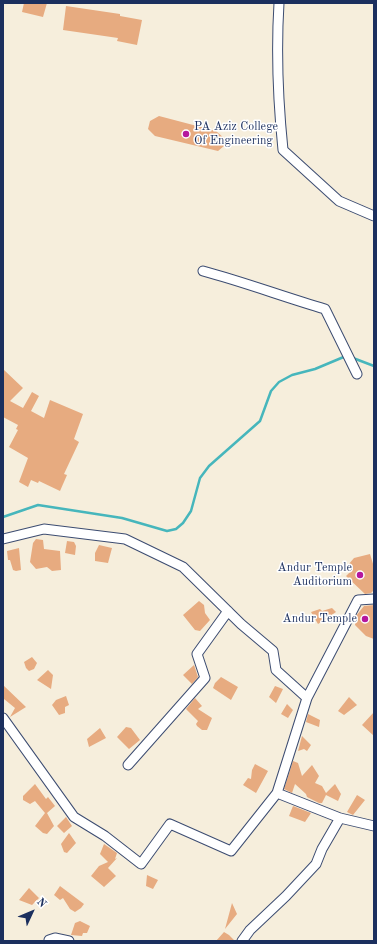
<!DOCTYPE html>
<html>
<head>
<meta charset="utf-8">
<style>
  body { margin:0 }
  #map { position:relative; width:377px; height:944px; overflow:hidden; background:#f6eedc; font-family:"Old Standard TT",serif }
  canvas { display:block }
  .frame { position:absolute; inset:0; border:4px solid #1b2f5e; pointer-events:none }
  .north { position:absolute; left:12px; top:892px; width:40px; height:40px; -webkit-text-stroke:3px #fff; paint-order:stroke; rotate:46deg; font-size:11px; font-weight:700; line-height:16px; text-align:center; color:#1b2f5e }
  .north::after { content:''; display:block; margin:auto; width:14px; height:18px; background:#1b2f5e; clip-path:polygon(50% 0,100% 100%,50% 72%,0 100%) }
</style>
</head>
<body>
<div id="map">
<canvas width="377" height="944"></canvas>
<div class="frame"></div>
<div class="north">N</div>
</div>
<script>
const ctx = document.querySelector('canvas').getContext('2d');
ctx.lineJoin = 'round';
function trace(path, color, width, dash) {
  ctx.strokeStyle = color;
  ctx.lineWidth = width;
  ctx.lineCap = dash ? 'butt' : 'round';
  ctx.setLineDash(dash || []);
  ctx.stroke(path);
}
function fill(path, color) {
  ctx.fillStyle = color;
  ctx.fill(path, 'evenodd');
}
function label(font, color, halo, rows, align = 'center') {
  ctx.font = font + ' "Old Standard TT",serif';
  ctx.lineWidth = 3;
  ctx.setLineDash([]);
  ctx.textBaseline = 'middle';
  ctx.strokeStyle = halo;
  ctx.fillStyle = color;
  for (const [text, x, y, turn = 0] of rows) {
    ctx.save();
    ctx.translate(x, y);
    ctx.rotate((+turn || 0) * Math.PI / 180);
    ctx.textAlign = isNaN(turn) ? turn : align;
    if (halo) ctx.strokeText(text, 0, 0);
    ctx.fillText(text, 0, 0);
    ctx.restore();
  }
}
trace(new Path2D(`
  M 353,358 L 374,366
  M 3,517 L 38,505 L 122,518 L 167,531 L 176,529 L 183,523 L 191,511 L 200,478 L 209,466 L 260,421 L 271,391 L 279,382 L 292,375 L 315,369 L 346,356`), '#46b6bc', 2.5);
fill(new Path2D(`
  M 24,3 L 47,3 L 43,17 L 22,12 Z
  M 66,6 L 120,14 L 120,16 L 142,20 L 137,45 L 117,41 L 118,38 L 63,30 Z
  M 159,116 L 216,131 L 225,139 L 224,146 L 218,151 L 155,136 L 148,129 L 150,121 Z
  M 3,369 L 23,388 L 10,401 L 23,408 L 32,392 L 39,396 L 31,411 L 44,418 L 50,400 L 83,414 L 74,439 L 79,442 L 64,474 L 67,475 L 60,491 L 39,481 L 38,483 L 31,480 L 28,487 L 19,482 L 28,458 L 9,447 L 18,430 L 16,429 L 18,425 L 3,417 Z
  M 36,539 L 43,540 L 44,549 L 60,551 L 61,570 L 52,571 L 47,567 L 36,569 L 30,562 L 33,543 Z
  M 67,541 L 74,542 L 76,546 L 75,555 L 65,553 Z
  M 99,545 L 112,548 L 108,563 L 95,561 L 95,553 Z
  M 19,548 L 21,570 L 16,571 L 13,570 L 10,560 L 8,560 L 7,551 Z
  M 370,554 L 374,567 L 374,590 L 371,593 L 365,594 L 346,576 L 353,569 L 348,565 L 354,558 Z
  M 199,601 L 204,605 L 205,613 L 210,620 L 200,631 L 195,630 L 183,615 Z
  M 374,605 L 374,639 L 366,636 L 355,625 L 356,616 L 364,606 Z
  M 332,608 L 336,612 L 318,624 L 311,612 L 320,609 L 322,611 Z
  M 32,657 L 37,663 L 34,669 L 29,671 L 26,668 L 24,662 Z
  M 194,665 L 198,677 L 192,684 L 183,675 Z
  M 48,670 L 53,675 L 51,689 L 37,680 Z
  M 221,677 L 238,687 L 231,700 L 213,688 L 215,683 Z
  M 3,685 L 26,707 L 10,717 L 15,708 L 4,699 Z
  M 275,686 L 283,689 L 276,703 L 269,697 Z
  M 66,696 L 69,705 L 65,707 L 65,713 L 59,715 L 52,705 L 56,700 Z
  M 349,697 L 357,705 L 344,715 L 338,711 Z
  M 195,698 L 202,706 L 198,709 L 212,718 L 207,730 L 202,730 L 197,726 L 196,724 L 198,721 L 186,709 Z
  M 287,704 L 293,710 L 288,718 L 281,714 Z
  M 374,712 L 374,736 L 362,725 Z
  M 308,714 L 320,720 L 319,727 L 306,722 Z
  M 126,727 L 131,728 L 140,740 L 129,749 L 117,737 Z
  M 100,728 L 106,738 L 89,747 L 87,739 Z
  M 302,736 L 311,745 L 307,751 L 304,749 L 298,751 Z
  M 293,761 L 298,763 L 302,776 L 312,765 L 319,776 L 315,783 L 322,786 L 326,793 L 335,784 L 341,794 L 338,801 L 326,795 L 322,803 L 319,803 L 307,797 L 306,794 L 295,784 L 292,793 L 284,789 Z
  M 255,764 L 268,771 L 256,793 L 243,785 L 248,778 L 251,779 L 252,770 Z
  M 35,784 L 46,799 L 48,797 L 55,806 L 47,813 L 54,826 L 47,834 L 43,833 L 35,826 L 45,813 L 35,801 L 30,804 L 23,800 L 23,796 Z
  M 357,795 L 365,800 L 353,815 L 347,812 Z
  M 293,806 L 311,813 L 305,822 L 289,816 Z
  M 66,817 L 72,826 L 64,833 L 57,826 Z
  M 69,833 L 76,843 L 67,853 L 64,852 L 61,844 Z
  M 104,844 L 117,853 L 115,859 L 117,858 L 108,868 L 116,876 L 104,887 L 91,876 L 99,866 L 108,862 L 100,854 Z
  M 147,875 L 158,880 L 153,889 L 146,886 Z
  M 60,886 L 84,904 L 81,908 L 75,912 L 70,909 L 63,898 L 60,900 L 54,895 Z
  M 29,888 L 39,898 L 32,905 L 19,900 Z
  M 232,903 L 237,914 L 225,929 Z
  M 80,921 L 90,926 L 87,933 L 83,933 L 82,936 L 71,935 L 75,923 Z
  M 224,932 L 229,935 L 235,941 L 216,941 Z`), '#e7ab80');
const minor = new Path2D(`
  M 279,3 C 276,52 278,101 283,150 L 339,201 L 374,216
  M 203,271 C 244,282 284,297 325,309 L 357,374
  M 3,539 L 44,529 L 125,539 L 183,567 L 241,624 L 273,651 L 276,670 L 307,698 L 277,793 L 340,818 L 374,826
  M 307,698 L 358,600 L 374,599
  M 3,718 L 74,817 L 105,836 L 141,864 L 170,824 L 231,851 L 277,793
  M 128,765 L 205,678 L 197,654 L 228,611
  M 49,940 L 55,938 L 69,941
  M 242,941 L 250,930 L 286,896 L 316,864 L 322,849 L 340,818`);
trace(minor, '#3c4c71', 11);
trace(minor, '#fff', 9);
for (const [x, y, r, color] of [
  [186,134,4,"#b5179e"],
  [360,575,4,"#b5179e"],
  [365,619,4,"#b5179e"]
]) {
  const dot = new Path2D();
  dot.arc(x, y, r, 0, 2 * Math.PI);
  ctx.fillStyle = color;
  ctx.fill(dot);
  trace(dot, '#fff', 1.5);
}
label('12px', '#1b2f5e', '#fff', [
  ["PA Aziz College",194,127,"left"],
  ["Of Engineering",194,141,"left"],
  ["Andur Temple",352,568],
  ["Auditorium",352,582],
  ["Andur Temple",357,619]
], 'right');
</script>
</body>
</html>
